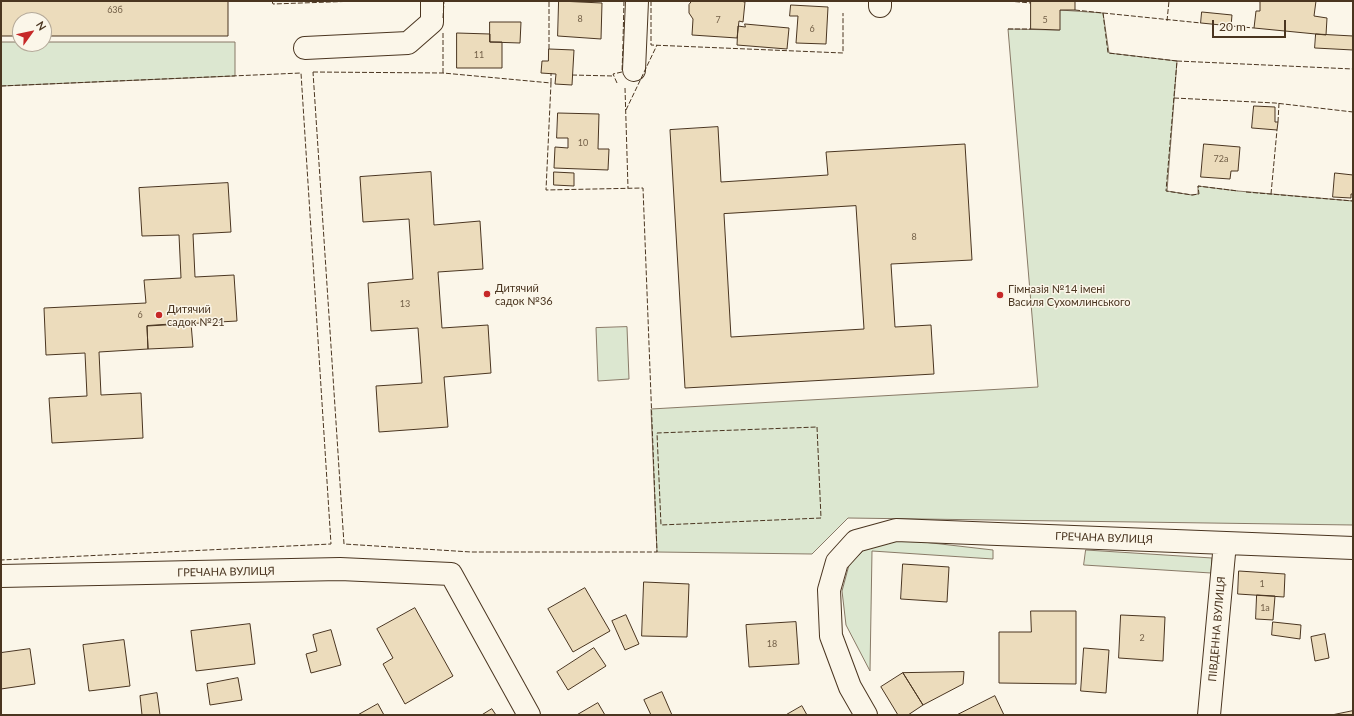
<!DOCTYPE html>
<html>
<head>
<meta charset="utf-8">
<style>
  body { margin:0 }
  #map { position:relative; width:1354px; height:716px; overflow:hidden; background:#fbf6e9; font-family:Lato,sans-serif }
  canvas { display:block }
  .frame { position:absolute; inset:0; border:2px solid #4a3520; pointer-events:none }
  .north { position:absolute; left:12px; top:12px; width:40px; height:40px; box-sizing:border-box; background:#fbf6e9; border:1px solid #b4a999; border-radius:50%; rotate:57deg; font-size:11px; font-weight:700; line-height:16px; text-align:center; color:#4a3520 }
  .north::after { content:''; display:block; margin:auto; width:14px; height:18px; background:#c62828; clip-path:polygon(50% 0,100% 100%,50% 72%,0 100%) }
  .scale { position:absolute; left:1212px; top:20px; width:74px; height:18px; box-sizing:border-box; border:2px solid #4a3520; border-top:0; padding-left:5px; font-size:12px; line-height:14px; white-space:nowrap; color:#4a3520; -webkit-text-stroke:3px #fbf6e9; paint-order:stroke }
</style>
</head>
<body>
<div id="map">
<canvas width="1354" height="716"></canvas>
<div class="frame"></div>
<div class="north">N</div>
<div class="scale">20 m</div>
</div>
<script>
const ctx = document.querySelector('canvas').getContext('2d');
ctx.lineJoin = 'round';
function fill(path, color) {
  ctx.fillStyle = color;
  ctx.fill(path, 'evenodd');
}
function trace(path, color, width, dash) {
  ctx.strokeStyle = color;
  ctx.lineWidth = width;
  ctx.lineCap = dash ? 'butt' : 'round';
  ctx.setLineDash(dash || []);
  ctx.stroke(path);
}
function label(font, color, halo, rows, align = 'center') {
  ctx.font = font + ' Lato,sans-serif';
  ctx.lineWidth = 3;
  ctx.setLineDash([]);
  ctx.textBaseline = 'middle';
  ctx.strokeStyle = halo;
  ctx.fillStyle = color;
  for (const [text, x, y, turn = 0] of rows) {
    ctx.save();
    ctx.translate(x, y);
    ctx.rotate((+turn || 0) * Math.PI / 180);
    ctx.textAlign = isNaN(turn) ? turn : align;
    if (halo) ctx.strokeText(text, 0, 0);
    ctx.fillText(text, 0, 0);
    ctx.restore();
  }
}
const green = new Path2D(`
  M 1060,10 L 1103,13 L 1109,53 L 1177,61 L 1167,191 L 1192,195 L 1198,194 L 1198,186 L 1238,191 L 1353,201 L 1353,525 L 848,518 L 812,554 L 657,552 L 651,409 L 1038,387 L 1008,29 L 1059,30 Z
  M 1,42 L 20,42 L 20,44 L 44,44 L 44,42 L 235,42 L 235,76 L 1,86 Z
  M 627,327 L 629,379 L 598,381 L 596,328 Z
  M 897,539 L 993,550 L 993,559 L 872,551 L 870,671 L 846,625 L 842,591 L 849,565 L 865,549 Z
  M 1086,550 L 1212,558 L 1211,573 L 1084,565 Z`);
fill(green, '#dce7d0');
trace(green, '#887966', 1);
const building = new Path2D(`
  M 1,1 L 228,1 L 228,36 L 44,36 L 44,20 L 20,20 L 20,36 L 1,36 Z
  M 559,1 L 602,3 L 601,39 L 558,36 Z
  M 692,1 L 740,1 L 745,2 L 743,22 L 739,21 L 737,38 L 692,35 L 693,19 L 689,13 L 689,5 Z
  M 1031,1 L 1075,1 L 1075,10 L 1060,10 L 1060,30 L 1031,29 Z
  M 1247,1 L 1316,1 L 1314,16 L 1327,18 L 1326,35 L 1254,28 L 1256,11 L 1260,11 L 1260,2 Z
  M 791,5 L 828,7 L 826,44 L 796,43 L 798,16 L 790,16 Z
  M 1202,12 L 1232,15 L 1231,26 L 1201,23 Z
  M 490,22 L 521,22 L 520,43 L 490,42 Z
  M 745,24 L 789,28 L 787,49 L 737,45 L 738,26 L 745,27 Z
  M 457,33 L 490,34 L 490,42 L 502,42 L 502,68 L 457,68 Z
  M 1316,34 L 1353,36 L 1353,50 L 1315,48 Z
  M 549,49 L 574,50 L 572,85 L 555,84 L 556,74 L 541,73 L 542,61 L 548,61 Z
  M 1254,106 L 1275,107 L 1275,122 L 1278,122 L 1277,130 L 1252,128 Z
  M 558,113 L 599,114 L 598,149 L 609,149 L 608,170 L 554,168 L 555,147 L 568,148 L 568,138 L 557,138 Z
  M 718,127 L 721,182 L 828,175 L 826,152 L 965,144 L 972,260 L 891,264 L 895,327 L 931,325 L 934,374 L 685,388 L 670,130 ZM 856,206 L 864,329 L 731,337 L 724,214 Z
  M 1204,144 L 1240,147 L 1238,171 L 1231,171 L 1230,179 L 1201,177 Z
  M 431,172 L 434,225 L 480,221 L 483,269 L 438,272 L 442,328 L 488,325 L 491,373 L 444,377 L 448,427 L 379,432 L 376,386 L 422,383 L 418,328 L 371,331 L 368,283 L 413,279 L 409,219 L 363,222 L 360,177 Z
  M 554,172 L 574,173 L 574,186 L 554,185 Z
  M 1335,173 L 1353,175 L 1353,194 L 1351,194 L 1351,198 L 1333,197 Z
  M 228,183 L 231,232 L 193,234 L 195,277 L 234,275 L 237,321 L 147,326 L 148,349 L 99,352 L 101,395 L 141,393 L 143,438 L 52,443 L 49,398 L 87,396 L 85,353 L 46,355 L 44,308 L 146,303 L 144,280 L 181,278 L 179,235 L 142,236 L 139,188 Z
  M 191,323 L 193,347 L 148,349 L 147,326 Z
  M 903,564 L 949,567 L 947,602 L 901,599 Z
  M 1239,571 L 1285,574 L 1284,597 L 1238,594 Z
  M 644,582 L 689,584 L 687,637 L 642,636 Z
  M 585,588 L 610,631 L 573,652 L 548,609 Z
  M 1257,595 L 1275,596 L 1273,620 L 1256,619 Z
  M 415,608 L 453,676 L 405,704 L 383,664 L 393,658 L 377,629 Z
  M 1031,611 L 1076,611 L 1076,684 L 999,683 L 999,632 L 1031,632 Z
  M 626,615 L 639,644 L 625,650 L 612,621 Z
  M 1121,615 L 1165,617 L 1163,661 L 1119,658 Z
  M 796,622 L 799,664 L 749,667 L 746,625 Z
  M 1273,622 L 1301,625 L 1300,639 L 1272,635 Z
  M 250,624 L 255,664 L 196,671 L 191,631 Z
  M 331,630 L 341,665 L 311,673 L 306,654 L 317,651 L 313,635 Z
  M 1325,634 L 1329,658 L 1315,661 L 1311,637 Z
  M 124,640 L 130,686 L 89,691 L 83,645 Z
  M 594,648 L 606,666 L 568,690 L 557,672 Z
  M 1084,648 L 1109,650 L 1106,693 L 1081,691 Z
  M 30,649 L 35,684 L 1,689 L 1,653 Z
  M 964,672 L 963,684 L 923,705 L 903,673 Z
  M 903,673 L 923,705 L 908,715 L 898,715 L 881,687 Z
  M 238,678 L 242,700 L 210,705 L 207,684 Z
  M 662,692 L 672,715 L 651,715 L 644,700 Z
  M 157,693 L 160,715 L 142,715 L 140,696 Z
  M 995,696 L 1004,715 L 957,715 Z
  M 598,703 L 605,715 L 577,715 Z
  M 378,704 L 384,715 L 358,715 Z
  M 802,706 L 807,715 L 786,715 Z
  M 492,709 L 496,715 L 482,715 Z
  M 1353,711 L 1353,715 L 1332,715 Z`);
fill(building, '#ecdcbc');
trace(building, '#4a3520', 1);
const minor = new Path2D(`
  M 880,6 L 880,1
  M 305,48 L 408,43 L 432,22 L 432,1
  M 634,70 L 637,1
  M 1,576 L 340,569 L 451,574 L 529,715
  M 866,715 L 850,687 L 831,636 L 829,590 L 837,562 L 856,541 L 896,530 L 1353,548
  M 1209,715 L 1225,543`);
trace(minor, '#4a3520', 24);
trace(minor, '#fbf6e9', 22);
trace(new Path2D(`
  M 272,1 L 273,4 L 358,1
  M 651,1 L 651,45 L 843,53 L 843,13
  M 1008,1 L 1031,3
  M 1075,10 L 1103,13 L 1108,53 L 1177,61 L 1166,191 L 1192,195 L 1199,194 L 1198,186 L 1238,191
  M 1103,13 L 1201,23
  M 443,18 L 444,1
  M 1167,21 L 1169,1
  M 1231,26 L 1254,28
  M 1008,29 L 1031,29
  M 623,41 L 624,1
  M 549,49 L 549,1
  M 1177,61 L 1353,69
  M 313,72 L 443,73 L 551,83 L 546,190 L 643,188 L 657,552 L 471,552 L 344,544 Z
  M 443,73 L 443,33
  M 572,75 L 613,76
  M 551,83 L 551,73
  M 617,83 L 613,74 L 622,72 L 623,44
  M 1,86 L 301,73 L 331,544 L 1,560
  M 625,88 L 628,188
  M 1174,98 L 1275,103 L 1353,112
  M 626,110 L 657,45
  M 1278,122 L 1279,103
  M 1246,192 L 1353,201
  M 1271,194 L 1277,130
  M 817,427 L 821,518 L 661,525 L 657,433 Z`), '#4a3520', 1, [5, 2]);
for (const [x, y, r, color] of [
  [487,294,4,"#c62828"],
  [1000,295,4,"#c62828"],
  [159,315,4,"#c62828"]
]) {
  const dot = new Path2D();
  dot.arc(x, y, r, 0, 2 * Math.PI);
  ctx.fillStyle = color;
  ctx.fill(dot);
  trace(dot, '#fbf6e9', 1.5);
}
label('9px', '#725f47', null, [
  ["63б",115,10],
  ["8",580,19],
  ["7",718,20],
  ["5",1045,20],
  ["6",812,29],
  ["11",479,55],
  ["10",583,143],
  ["72а",1221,159],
  ["8",914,237],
  ["13",405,304],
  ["6",140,315],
  ["1",1262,584],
  ["1а",1265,608],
  ["2",1142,638],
  ["18",772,644]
]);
label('11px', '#4a3520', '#fbf6e9', [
  ["Дитячий",495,288],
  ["садок №36",495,301],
  ["Гімназія №14 імені",1008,289],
  ["Василя Сухомлинського",1008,302],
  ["Дитячий",167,309],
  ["садок №21",167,322]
], 'left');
label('11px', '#4a3520', '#fbf6e9', [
  ["ГРЕЧАНА ВУЛИЦЯ",1104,538,2],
  ["ГРЕЧАНА ВУЛИЦЯ",226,572,-1],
  ["ПІВДЕННА ВУЛИЦЯ",1217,629,-85]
]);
</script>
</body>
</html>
